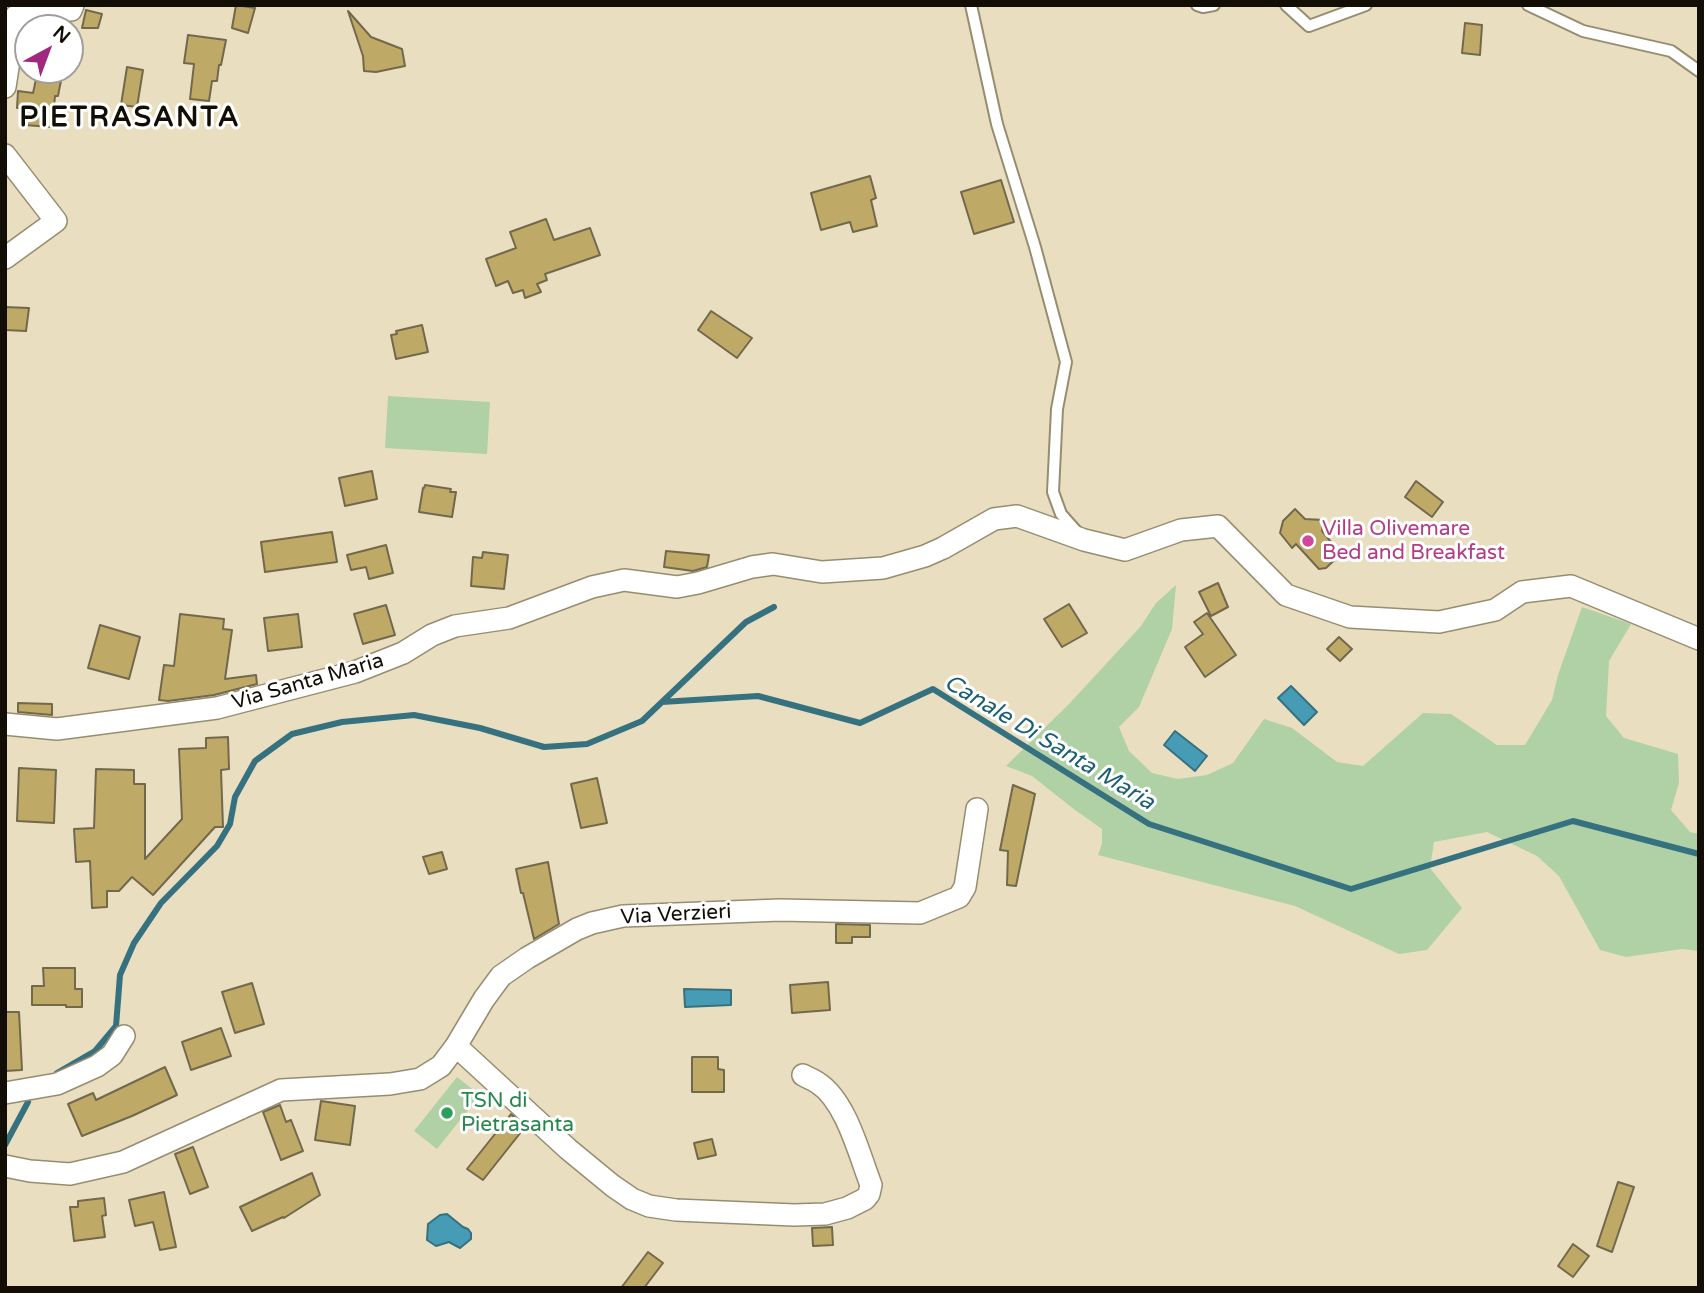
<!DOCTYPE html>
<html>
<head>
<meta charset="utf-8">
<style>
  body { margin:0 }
  #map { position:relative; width:1704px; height:1293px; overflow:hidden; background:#e9dec0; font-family:"Varela Round",sans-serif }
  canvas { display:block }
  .frame { position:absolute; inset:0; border:7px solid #120e05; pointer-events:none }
  .north { position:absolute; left:14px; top:14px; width:70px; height:70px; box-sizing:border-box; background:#fff; border:2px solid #a09f9b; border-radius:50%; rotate:41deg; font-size:19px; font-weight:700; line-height:28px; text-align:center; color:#120e05 }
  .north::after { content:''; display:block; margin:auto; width:24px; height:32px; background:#a1287f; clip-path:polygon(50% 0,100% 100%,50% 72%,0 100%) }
</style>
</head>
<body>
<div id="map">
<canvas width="1704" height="1293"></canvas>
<div class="frame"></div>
<div class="north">N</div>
</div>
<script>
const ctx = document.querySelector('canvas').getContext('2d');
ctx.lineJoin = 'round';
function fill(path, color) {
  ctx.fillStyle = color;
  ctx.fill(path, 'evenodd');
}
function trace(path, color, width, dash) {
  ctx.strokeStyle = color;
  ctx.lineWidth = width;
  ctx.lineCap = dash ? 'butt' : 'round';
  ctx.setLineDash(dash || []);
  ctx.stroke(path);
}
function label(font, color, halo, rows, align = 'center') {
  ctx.font = font + ' "Varela Round",sans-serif';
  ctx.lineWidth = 6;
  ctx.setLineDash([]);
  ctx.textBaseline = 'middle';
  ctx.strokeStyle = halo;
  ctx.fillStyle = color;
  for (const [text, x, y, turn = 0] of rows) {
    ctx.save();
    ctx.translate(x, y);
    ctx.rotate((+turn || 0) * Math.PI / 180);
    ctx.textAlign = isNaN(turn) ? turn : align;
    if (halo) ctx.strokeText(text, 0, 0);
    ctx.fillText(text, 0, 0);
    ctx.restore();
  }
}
fill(new Path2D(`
  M 388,396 L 490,402 L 487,454 L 385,448 Z
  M 1176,585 L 1172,629 L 1139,707 L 1119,727 L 1129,751 L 1152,773 L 1178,779 L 1207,775 L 1233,763 L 1264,719 L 1292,728 L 1337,762 L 1363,766 L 1423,713 L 1451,714 L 1497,745 L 1525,745 L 1552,700 L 1558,675 L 1582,607 L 1631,624 L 1609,661 L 1606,716 L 1624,738 L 1678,754 L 1679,783 L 1671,810 L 1690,832 L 1699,834 L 1699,951 L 1682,949 L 1626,957 L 1600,950 L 1559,876 L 1537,856 L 1487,832 L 1434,842 L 1430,868 L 1462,908 L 1427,950 L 1399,954 L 1295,906 L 1098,855 L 1102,844 L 1102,829 L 1075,810 L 1032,776 L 1006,766 L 1069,704 L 1141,626 L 1156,603 Z
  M 457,1077 L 480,1095 L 437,1149 L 414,1131 Z`), '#afd1a5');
const water = new Path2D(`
  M 1291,686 L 1317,712 L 1304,725 L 1278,698 Z
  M 1175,731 L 1207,756 L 1195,771 L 1164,745 Z
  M 684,989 L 731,990 L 731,1005 L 685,1007 Z
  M 447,1214 L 463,1227 L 468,1229 L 471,1233 L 471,1239 L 460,1248 L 449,1242 L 436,1246 L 427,1240 L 428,1224 L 440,1215 Z`);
fill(water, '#459cb4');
trace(water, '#367180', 2);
trace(new Path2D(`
  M 662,702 L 758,696 L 860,723 L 933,689 L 1149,824 L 1351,889 L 1573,821 L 1699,854
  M 57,1073 L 95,1051 L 116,1026 L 120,975 L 134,943 L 161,903 L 217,846 L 230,824 L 235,797 L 255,761 L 292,734 L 342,722 L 414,715 L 480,728 L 544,747 L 587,744 L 642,721 L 746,622 L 774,607
  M 5,1145 L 28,1102`), '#367180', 6);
const building = new Path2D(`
  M 236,5 L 255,8 L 248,33 L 232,28 Z
  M 86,10 L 102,14 L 98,28 L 82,28 Z
  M 348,11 L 371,37 L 402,49 L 405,66 L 376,72 L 364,71 L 363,56 Z
  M 1465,23 L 1482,25 L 1480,55 L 1462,53 Z
  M 188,35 L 226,40 L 221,65 L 219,65 L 217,81 L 212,81 L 209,101 L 190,99 L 194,64 L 184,63 Z
  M 127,67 L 143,70 L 137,107 L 121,105 Z
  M 38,70 L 63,70 L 58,96 L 55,96 L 52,127 L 24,125 L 25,108 L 17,108 L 18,91 L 33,93 Z
  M 870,176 L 876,198 L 871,200 L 877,226 L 853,232 L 850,222 L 821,230 L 811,193 Z
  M 1001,180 L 1014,222 L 974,234 L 961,192 Z
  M 546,219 L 554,240 L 590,228 L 600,255 L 545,274 L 547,280 L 537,284 L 541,292 L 525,298 L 523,290 L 513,293 L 508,281 L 496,286 L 486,259 L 516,248 L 510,232 Z
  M 5,307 L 29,308 L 26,331 L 5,330 Z
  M 711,311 L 752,338 L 737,358 L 698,330 Z
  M 422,325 L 428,352 L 396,359 L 391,335 L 397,334 L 396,331 Z
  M 372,471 L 377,499 L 345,506 L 339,478 Z
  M 1416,481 L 1443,502 L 1432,517 L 1405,497 Z
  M 425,485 L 451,489 L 450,492 L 456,492 L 452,517 L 419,512 L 423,488 L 424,488 Z
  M 1295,509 L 1305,519 L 1323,520 L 1322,531 L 1341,554 L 1326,568 L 1319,569 L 1296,544 L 1292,548 L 1280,533 L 1283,521 Z
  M 332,532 L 337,562 L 265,572 L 261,542 Z
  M 386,545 L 393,573 L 369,579 L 366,567 L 351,570 L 347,555 Z
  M 666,551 L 709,555 L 707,567 L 693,571 L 664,567 Z
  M 483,552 L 508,555 L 504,589 L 471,586 L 473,557 L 482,558 Z
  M 1218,583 L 1228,607 L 1211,616 L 1199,592 Z
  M 1069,604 L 1087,633 L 1062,647 L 1044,619 Z
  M 386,605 L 395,635 L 363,644 L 354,614 Z
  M 1207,613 L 1236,655 L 1205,677 L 1185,647 L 1203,634 L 1194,622 Z
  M 180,614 L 224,619 L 223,629 L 232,630 L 225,679 L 256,675 L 257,684 L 214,695 L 168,701 L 159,700 L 164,665 L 174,666 Z
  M 298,614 L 302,647 L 268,651 L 264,618 Z
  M 100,625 L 140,637 L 129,679 L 88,668 Z
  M 1339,637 L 1352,649 L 1340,661 L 1327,649 Z
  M 18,703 L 52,704 L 52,715 L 18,712 Z
  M 228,737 L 229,769 L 221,770 L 223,827 L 215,827 L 153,895 L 132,877 L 119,891 L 107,891 L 107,907 L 92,908 L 90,861 L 76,862 L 74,829 L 94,828 L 96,769 L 134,770 L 134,784 L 145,784 L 145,859 L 182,819 L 179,749 L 206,748 L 206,738 Z
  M 19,768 L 56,770 L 54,823 L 17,821 Z
  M 597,778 L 607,823 L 581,828 L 571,784 Z
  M 1013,785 L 1035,794 L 1016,886 L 1007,885 L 1008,851 L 1000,850 Z
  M 442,852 L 447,869 L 429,874 L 423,857 Z
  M 548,862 L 559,924 L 534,939 L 523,893 L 521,893 L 516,869 Z
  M 836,924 L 870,925 L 870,937 L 852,937 L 852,943 L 836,943 Z
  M 43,968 L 75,968 L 75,989 L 82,989 L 82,1007 L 66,1007 L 66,1005 L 32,1005 L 32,986 L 44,986 Z
  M 828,982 L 830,1010 L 792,1013 L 790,985 Z
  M 252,983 L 264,1024 L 235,1033 L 222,992 Z
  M 5,1012 L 19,1012 L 22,1070 L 5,1071 Z
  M 221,1028 L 231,1056 L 191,1070 L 182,1042 Z
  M 692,1057 L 718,1057 L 718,1069 L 724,1070 L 724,1092 L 692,1092 Z
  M 165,1067 L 177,1095 L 132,1116 L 82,1136 L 68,1104 L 93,1093 L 96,1100 Z
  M 321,1101 L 355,1106 L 350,1145 L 315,1140 Z
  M 280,1105 L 286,1122 L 291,1120 L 303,1151 L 281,1160 L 263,1112 Z
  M 511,1114 L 525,1127 L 483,1180 L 467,1169 Z
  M 712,1139 L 716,1155 L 698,1159 L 694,1143 Z
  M 193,1147 L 208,1187 L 190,1194 L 175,1154 Z
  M 312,1173 L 320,1195 L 284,1218 L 283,1217 L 252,1231 L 240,1207 Z
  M 1618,1182 L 1634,1187 L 1612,1252 L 1597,1246 Z
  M 164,1192 L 176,1247 L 160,1250 L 153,1222 L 135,1226 L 129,1200 Z
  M 104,1198 L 106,1215 L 102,1216 L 105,1237 L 74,1241 L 70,1207 L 78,1207 L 78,1201 Z
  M 832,1227 L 833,1245 L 813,1246 L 812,1228 Z
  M 1573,1244 L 1589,1256 L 1573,1277 L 1558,1266 Z
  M 648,1252 L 663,1263 L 644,1288 L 621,1288 Z`);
fill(building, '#bfa966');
trace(building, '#72694d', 2);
const lane = new Path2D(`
  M 971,5 L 997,124 L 1035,247 L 1066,362 L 1057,409 L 1053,492 L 1061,514 L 1077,532
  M 1197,5 L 1203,7 L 1214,5
  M 1286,5 L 1309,26 L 1366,5
  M 1528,5 L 1583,31 L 1671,51 L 1699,71`);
const street = new Path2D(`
  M 5,87 L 16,16 L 35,11 L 71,10 L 73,5
  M 5,155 L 56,221 L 5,258
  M 5,724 L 57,729 L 217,708 L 355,672 L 403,653 L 432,635 L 455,626 L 509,618 L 592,587 L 624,580 L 677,587 L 698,583 L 752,567 L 773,564 L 822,572 L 883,568 L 925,556 L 943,548 L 994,519 L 1017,516 L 1084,540 L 1125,550 L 1181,530 L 1218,526 L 1286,595 L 1350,617 L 1439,622 L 1495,610 L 1522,592 L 1571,586 L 1699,639
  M 456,1046 L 568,1149 L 613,1186 L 632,1199 L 649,1206 L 676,1210 L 794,1215 L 825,1214 L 847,1208 L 865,1199 L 869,1194 L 871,1185 C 859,1154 846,1101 818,1083 C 814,1080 808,1078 803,1075
  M 5,1093 L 57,1084 L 97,1066 L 112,1055 L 124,1036
  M 5,1166 L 30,1171 L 70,1174 L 123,1162 L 281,1090 L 390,1084 L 420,1079 L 441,1066 L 456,1046 L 484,999 L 501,976 L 527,958 L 577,929 L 592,923 L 623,916 L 780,910 L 920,913 L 959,897 L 965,887 L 977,809`);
trace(lane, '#968d71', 14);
trace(street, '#968d71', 24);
trace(lane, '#fff', 10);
trace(street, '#fff', 21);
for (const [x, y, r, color] of [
  [1308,541,7,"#d1479c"],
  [447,1113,7,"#2e9e5b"]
]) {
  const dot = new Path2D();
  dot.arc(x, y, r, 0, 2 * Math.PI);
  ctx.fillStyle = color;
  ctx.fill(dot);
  trace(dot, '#fff', 2.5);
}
label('21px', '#b23c85', '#fff', [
  ["Villa Olivemare",1322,529],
  ["Bed and Breakfast",1322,553]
], 'left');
label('21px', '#120e05', '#fff', [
  ["Via Santa Maria",308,682,-16],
  ["Via Verzieri",676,915,-3]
]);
label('21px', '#27864d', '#fff', [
  ["TSN di",461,1101],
  ["Pietrasanta",461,1125]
], 'left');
label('italic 23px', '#195f71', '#fff', [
  ["Canale Di Santa Maria",1049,743,31]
]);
ctx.letterSpacing = '2px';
label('bold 28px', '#120e05', '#fff', [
  ["PIETRASANTA",130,119]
]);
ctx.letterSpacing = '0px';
</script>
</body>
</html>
